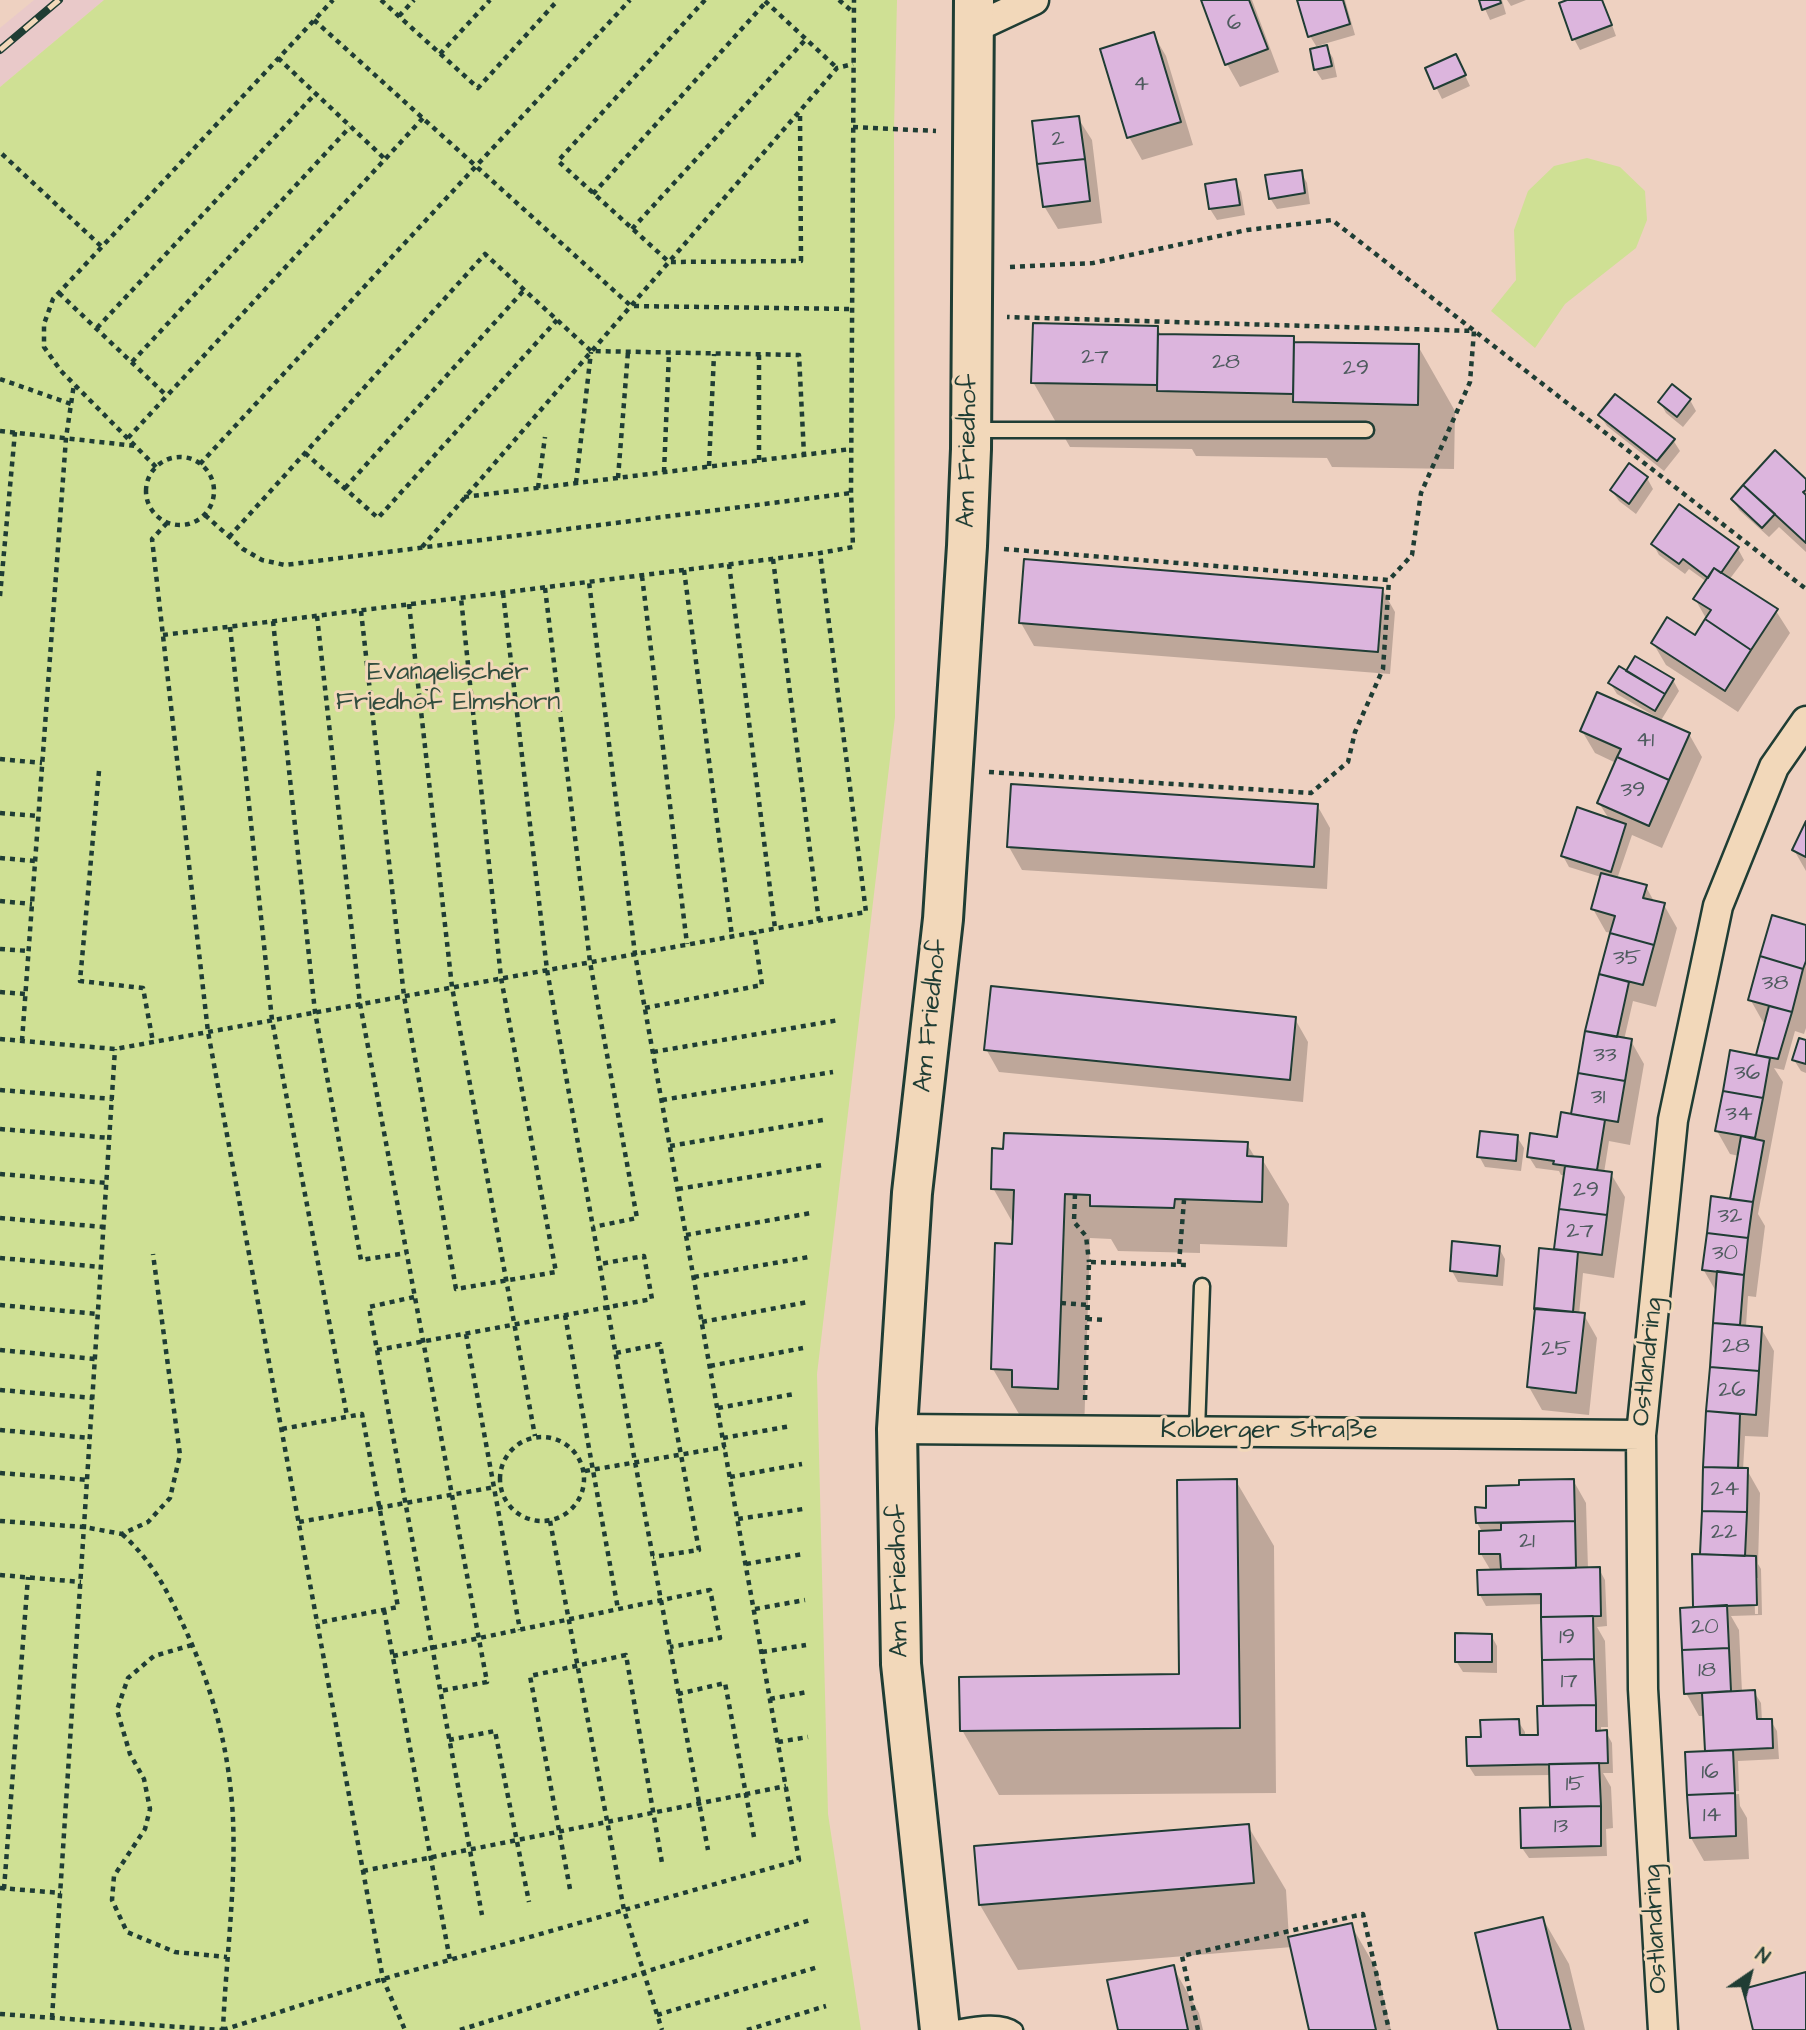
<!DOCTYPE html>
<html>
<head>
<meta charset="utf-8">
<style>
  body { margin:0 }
  #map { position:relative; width:1806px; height:2030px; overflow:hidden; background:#eed1c1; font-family:"Architects Daughter",sans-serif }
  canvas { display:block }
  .north { position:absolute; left:1715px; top:1939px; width:70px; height:70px; -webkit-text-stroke:5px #f2d8ba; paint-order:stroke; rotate:35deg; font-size:19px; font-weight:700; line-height:28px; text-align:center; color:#1f3d34 }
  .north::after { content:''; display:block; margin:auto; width:24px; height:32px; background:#1f3d34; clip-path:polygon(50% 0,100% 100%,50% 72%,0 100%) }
</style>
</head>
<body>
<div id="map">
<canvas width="1806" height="2030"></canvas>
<div class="north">N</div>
</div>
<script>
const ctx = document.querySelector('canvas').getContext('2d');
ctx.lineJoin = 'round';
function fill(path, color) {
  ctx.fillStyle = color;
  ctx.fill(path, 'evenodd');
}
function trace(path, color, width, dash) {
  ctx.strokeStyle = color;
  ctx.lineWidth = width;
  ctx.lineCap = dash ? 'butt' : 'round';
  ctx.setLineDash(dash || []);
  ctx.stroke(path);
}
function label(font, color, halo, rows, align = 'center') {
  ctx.font = font + ' "Architects Daughter",sans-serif';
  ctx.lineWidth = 6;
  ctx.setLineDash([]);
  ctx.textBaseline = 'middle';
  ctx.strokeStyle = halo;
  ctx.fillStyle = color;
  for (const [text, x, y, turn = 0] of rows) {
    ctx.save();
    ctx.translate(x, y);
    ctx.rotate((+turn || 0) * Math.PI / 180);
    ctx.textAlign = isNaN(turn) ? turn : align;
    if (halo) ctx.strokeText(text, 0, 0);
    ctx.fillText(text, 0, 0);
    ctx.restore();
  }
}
fill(new Path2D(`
  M 34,0 L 104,0 L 0,87 L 0,28 Z`), '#e9c9c9');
fill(new Path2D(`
  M 104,0 L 897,0 L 894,129 L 895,717 L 817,1374 L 828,1814 L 861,2030 L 0,2030 L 0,87 Z
  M 1587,158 L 1620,167 L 1645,191 L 1647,220 L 1636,248 L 1565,304 L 1535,348 L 1491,311 L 1516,280 L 1514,230 L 1528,191 L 1554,166 Z`), '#cfe094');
fill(new Path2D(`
  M 1203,0 L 1252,0 L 1279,72 L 1240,87 L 1227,64 Z
  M 1299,0 L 1345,0 L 1355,35 L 1317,46 L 1318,49 L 1326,47 L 1333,58 L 1337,77 L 1322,80 L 1315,69 L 1318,49 L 1310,36 Z
  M 1481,0 L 1502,0 L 1506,14 L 1490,20 Z
  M 1507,0 L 1526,0 L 1511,6 Z
  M 1572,0 L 1603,0 L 1616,36 L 1580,50 L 1574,39 Z
  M 1153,34 L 1166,56 L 1193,145 L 1142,160 L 1129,137 L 1102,50 Z
  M 1461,67 L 1470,86 L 1442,99 L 1427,69 Z
  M 1078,118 L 1092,140 L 1102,223 L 1058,229 L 1044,206 Z
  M 1301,172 L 1307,183 L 1310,204 L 1277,209 L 1270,198 Z
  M 1235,181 L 1241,192 L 1245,215 L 1217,220 L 1210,209 L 1207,186 Z
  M 1157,328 L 1161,335 L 1293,338 L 1296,343 L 1418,346 L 1455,411 L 1454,469 L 1332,467 L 1327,458 L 1196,456 L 1192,449 L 1070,447 L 1033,382 Z
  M 1690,400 L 1696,411 L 1683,427 L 1666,413 L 1660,402 Z
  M 1600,415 L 1673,440 L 1680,451 L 1664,471 L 1607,426 Z
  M 1647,478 L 1653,489 L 1636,514 L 1619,501 L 1612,491 Z
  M 1806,481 L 1806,552 L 1779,527 L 1769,537 L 1739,510 L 1733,499 Z
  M 1653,544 L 1738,549 L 1744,560 L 1729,580 L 1776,611 L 1790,633 L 1738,712 L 1666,665 L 1653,643 L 1696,637 L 1707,620 L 1695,599 L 1707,582 L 1689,569 L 1685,574 L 1659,555 Z
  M 1382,589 L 1395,612 L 1390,674 L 1034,646 L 1021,623 Z
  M 1627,674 L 1673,680 L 1679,691 L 1660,722 L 1689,734 L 1702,757 L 1662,848 L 1632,835 L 1617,879 L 1646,887 L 1655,903 L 1664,905 L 1677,928 L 1656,1007 L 1633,1001 L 1624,1040 L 1631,1041 L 1644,1064 L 1630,1145 L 1609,1141 L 1604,1173 L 1611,1174 L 1625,1197 L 1614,1278 L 1583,1273 L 1579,1315 L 1584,1315 L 1597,1338 L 1589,1415 L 1542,1410 L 1529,1387 L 1558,1252 L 1556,1249 L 1566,1175 L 1561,1175 L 1559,1171 L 1536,1168 L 1529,1157 L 1559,1139 L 1572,1116 L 1587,1032 L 1612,933 L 1606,932 L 1593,909 L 1601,877 L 1569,867 L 1563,856 L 1609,819 L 1599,803 L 1616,763 L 1595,753 L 1582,731 L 1655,720 L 1656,717 L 1617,694 L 1610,683 Z
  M 1317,805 L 1330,828 L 1327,889 L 1022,870 L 1009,847 Z
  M 1806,825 L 1806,871 L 1794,850 Z
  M 1773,917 L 1806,927 L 1806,1028 L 1804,1034 L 1795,1031 L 1784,1070 L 1774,1068 L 1783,1082 L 1758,1214 L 1765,1226 L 1756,1297 L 1748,1296 L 1746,1326 L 1761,1328 L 1774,1351 L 1768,1437 L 1745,1436 L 1743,1470 L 1747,1470 L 1760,1493 L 1758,1564 L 1761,1569 L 1762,1615 L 1731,1616 L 1739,1630 L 1742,1692 L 1754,1692 L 1761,1703 L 1762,1721 L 1771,1721 L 1777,1731 L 1779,1759 L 1738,1761 L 1739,1791 L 1692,1793 L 1692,1797 L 1739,1794 L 1740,1806 L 1747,1818 L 1749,1859 L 1704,1861 L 1691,1838 L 1687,1754 L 1707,1753 L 1705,1716 L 1699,1716 L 1686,1693 L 1682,1609 L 1696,1609 L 1694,1555 L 1702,1556 L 1705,1467 L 1717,1293 L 1703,1269 L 1713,1198 L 1731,1201 L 1739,1156 L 1730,1154 L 1717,1131 L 1732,1052 L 1757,1057 L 1766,1023 L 1763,1022 L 1750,999 ZM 1754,1578 L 1758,1578 L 1758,1614 L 1755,1614 Z
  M 1295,1019 L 1308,1042 L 1303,1102 L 999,1072 L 986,1049 Z
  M 1806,1042 L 1806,1073 L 1801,1071 L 1794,1060 Z
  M 1517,1137 L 1524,1148 L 1521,1171 L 1485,1167 L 1479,1156 Z
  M 1247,1144 L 1256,1159 L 1262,1159 L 1289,1204 L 1287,1247 L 1200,1244 L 1200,1253 L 1118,1251 L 1111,1239 L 1090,1238 L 1084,1433 L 1040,1432 L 1030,1415 L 1019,1414 L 993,1369 L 1013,1246 L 1014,1225 L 993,1188 Z
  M 1499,1248 L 1505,1259 L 1503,1286 L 1458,1282 L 1452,1271 Z
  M 1573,1480 L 1586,1503 L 1588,1569 L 1599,1569 L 1605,1580 L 1607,1626 L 1597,1627 L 1605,1641 L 1608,1727 L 1601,1727 L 1601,1732 L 1606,1732 L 1612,1743 L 1613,1773 L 1603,1773 L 1611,1787 L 1613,1828 L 1606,1829 L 1607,1856 L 1529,1858 L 1522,1848 L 1552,1809 L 1551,1775 L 1475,1776 L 1468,1765 L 1482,1739 L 1518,1721 L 1525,1732 L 1525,1737 L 1540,1737 L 1547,1708 L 1543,1604 L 1486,1606 L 1480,1595 L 1491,1571 L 1481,1554 L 1483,1533 L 1477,1523 L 1488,1509 L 1521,1487 Z
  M 1236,1481 L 1274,1546 L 1276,1793 L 999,1795 L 962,1730 L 1181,1676 Z
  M 1491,1635 L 1497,1646 L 1497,1673 L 1463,1672 L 1456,1661 Z
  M 1248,1826 L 1286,1890 L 1289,1939 L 1351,1925 L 1377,1970 L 1391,2030 L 1311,2030 L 1292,1947 L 1018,1970 L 980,1905 L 976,1848 Z
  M 1543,1919 L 1569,1964 L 1585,2030 L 1500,2030 Z
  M 1173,1967 L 1199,2013 L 1203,2030 L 1120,2030 Z`), '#0003');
const building = new Path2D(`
  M 1201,0 L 1249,0 L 1268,49 L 1225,65 Z
  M 1297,0 L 1343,0 L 1350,24 L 1308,37 Z
  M 1479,0 L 1500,0 L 1501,3 L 1482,10 Z
  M 1567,0 L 1602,0 L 1612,25 L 1572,40 L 1559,3 Z
  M 1154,32 L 1181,122 L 1127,138 L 1100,49 Z
  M 1327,45 L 1332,66 L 1314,70 L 1310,49 Z
  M 1456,54 L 1466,75 L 1434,89 L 1425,68 Z
  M 1079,116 L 1085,159 L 1037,164 L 1032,121 Z
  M 1085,159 L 1090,201 L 1043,207 L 1037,164 Z
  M 1302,170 L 1305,193 L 1269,199 L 1265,175 Z
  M 1236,179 L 1240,205 L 1209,209 L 1205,184 Z
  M 1033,323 L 1158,326 L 1157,385 L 1031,383 Z
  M 1158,334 L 1294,336 L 1293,394 L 1157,391 Z
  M 1294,342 L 1419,344 L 1418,405 L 1293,402 Z
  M 1672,384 L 1691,399 L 1677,417 L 1658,402 Z
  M 1615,394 L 1675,439 L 1657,461 L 1598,415 Z
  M 1775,450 L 1806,479 L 1806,490 L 1803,492 L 1806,495 L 1806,543 L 1743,485 Z
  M 1629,463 L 1648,477 L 1629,504 L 1610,490 Z
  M 1743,485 L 1775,514 L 1762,528 L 1731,499 Z
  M 1679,504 L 1739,547 L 1721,573 L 1714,568 L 1708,578 L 1683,559 L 1679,564 L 1651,544 Z
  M 1024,559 L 1383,588 L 1378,652 L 1019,623 Z
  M 1714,568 L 1778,609 L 1751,650 L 1705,619 L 1711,610 L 1693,599 Z
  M 1667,617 L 1695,635 L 1705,619 L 1751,650 L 1725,691 L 1651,643 Z
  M 1635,656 L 1674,679 L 1665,694 L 1626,671 Z
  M 1619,666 L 1665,694 L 1655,711 L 1608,683 Z
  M 1597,692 L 1690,733 L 1669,780 L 1617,757 L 1621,749 L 1580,731 Z
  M 1617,757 L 1669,780 L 1649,826 L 1597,803 Z
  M 1011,784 L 1318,804 L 1314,867 L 1007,847 Z
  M 1577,807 L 1626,824 L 1611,872 L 1561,856 Z
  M 1806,821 L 1806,857 L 1792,850 Z
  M 1601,873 L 1647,885 L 1643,898 L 1665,903 L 1654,945 L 1610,933 L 1615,916 L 1591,909 Z
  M 1772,915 L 1806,925 L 1806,961 L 1803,969 L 1760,956 Z
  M 1610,933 L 1654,945 L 1643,985 L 1599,974 Z
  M 1760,956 L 1803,969 L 1792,1012 L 1748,1000 Z
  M 1599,974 L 1629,982 L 1617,1037 L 1585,1031 Z
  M 991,986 L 1296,1017 L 1290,1080 L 984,1050 Z
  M 1769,1006 L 1792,1012 L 1778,1059 L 1756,1055 Z
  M 1585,1031 L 1632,1039 L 1625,1081 L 1578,1073 Z
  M 1799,1038 L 1806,1040 L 1806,1064 L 1792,1060 Z
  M 1730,1050 L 1770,1058 L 1763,1098 L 1723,1091 Z
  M 1578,1073 L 1625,1081 L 1618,1122 L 1571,1114 Z
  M 1723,1091 L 1763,1098 L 1755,1138 L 1715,1131 Z
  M 1561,1112 L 1605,1120 L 1597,1170 L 1553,1164 L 1554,1161 L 1527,1157 L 1530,1133 L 1557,1137 Z
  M 1480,1131 L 1518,1135 L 1516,1161 L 1477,1157 Z
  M 1004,1133 L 1248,1142 L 1247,1156 L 1263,1157 L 1262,1202 L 1175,1199 L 1174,1208 L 1090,1206 L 1090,1195 L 1065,1194 L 1058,1389 L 1012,1387 L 1012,1370 L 991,1369 L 995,1243 L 1012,1244 L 1014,1190 L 991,1189 L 992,1148 L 1003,1149 Z
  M 1741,1136 L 1764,1141 L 1753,1202 L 1730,1199 Z
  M 1565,1166 L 1612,1172 L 1607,1215 L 1559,1209 Z
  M 1711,1196 L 1753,1202 L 1748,1238 L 1707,1233 Z
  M 1559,1209 L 1607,1215 L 1602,1255 L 1554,1249 Z
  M 1707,1233 L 1748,1238 L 1744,1275 L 1702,1270 Z
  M 1452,1241 L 1500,1246 L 1497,1276 L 1450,1271 Z
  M 1539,1248 L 1578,1252 L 1573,1312 L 1534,1309 Z
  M 1717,1271 L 1744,1275 L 1740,1325 L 1713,1323 Z
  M 1535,1308 L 1585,1313 L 1576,1393 L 1527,1387 Z
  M 1713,1323 L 1762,1327 L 1759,1371 L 1710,1367 Z
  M 1710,1367 L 1759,1371 L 1756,1415 L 1706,1411 Z
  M 1706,1411 L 1740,1414 L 1738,1468 L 1703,1467 Z
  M 1703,1467 L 1748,1468 L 1747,1512 L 1702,1511 Z
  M 1237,1479 L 1240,1728 L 960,1731 L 959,1677 L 1179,1674 L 1177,1480 Z
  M 1574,1479 L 1575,1521 L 1476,1523 L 1475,1507 L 1486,1508 L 1486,1486 L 1519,1485 L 1519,1480 Z
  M 1702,1511 L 1747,1512 L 1745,1556 L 1700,1554 Z
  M 1575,1521 L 1576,1568 L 1501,1569 L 1500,1554 L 1479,1554 L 1479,1531 L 1501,1530 L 1501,1523 Z
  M 1692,1554 L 1756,1556 L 1757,1605 L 1693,1607 Z
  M 1600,1567 L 1601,1616 L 1541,1617 L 1541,1594 L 1478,1595 L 1477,1570 Z
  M 1727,1605 L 1729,1648 L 1682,1650 L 1680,1608 Z
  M 1593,1616 L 1594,1659 L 1542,1660 L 1541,1617 Z
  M 1455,1633 L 1492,1634 L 1492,1662 L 1455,1662 Z
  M 1729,1648 L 1731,1691 L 1684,1694 L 1682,1650 Z
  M 1594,1659 L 1596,1705 L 1543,1706 L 1542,1660 Z
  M 1755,1690 L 1757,1719 L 1772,1719 L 1773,1748 L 1705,1751 L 1702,1693 Z
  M 1596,1705 L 1596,1731 L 1607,1730 L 1608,1763 L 1467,1766 L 1466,1737 L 1481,1737 L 1480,1720 L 1519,1719 L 1520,1735 L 1538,1735 L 1537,1706 Z
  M 1733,1750 L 1735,1793 L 1687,1795 L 1685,1752 Z
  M 1599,1763 L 1601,1806 L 1550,1807 L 1549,1764 Z
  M 1735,1793 L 1736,1836 L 1690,1838 L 1687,1795 Z
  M 1601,1806 L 1601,1846 L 1521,1848 L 1520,1808 Z
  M 1249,1824 L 1254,1883 L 979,1905 L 974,1846 Z
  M 1543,1917 L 1571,2030 L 1498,2030 L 1475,1933 Z
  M 1352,1923 L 1376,2030 L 1309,2030 L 1288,1937 Z
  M 1174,1965 L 1188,2030 L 1118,2030 L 1107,1980 Z
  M 1806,1972 L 1806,2030 L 1753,2030 L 1743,1989 Z`);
fill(building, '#dcb5dd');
trace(building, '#1f3d34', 2);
const lane = new Path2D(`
  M 972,430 L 1366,430
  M 1197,1431 L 1202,1286
  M 942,2030 C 962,2028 998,2017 1015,2030`);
const street = new Path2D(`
  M 974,28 L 1034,0
  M 897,1429 L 1641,1435
  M 1663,2030 L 1643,1689 L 1641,1435 L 1673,1120 L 1718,906 L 1774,767 L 1806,721`);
const secondary = new Path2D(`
  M 940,2030 L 901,1664 L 897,1429 L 912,1193 L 943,919 L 967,546 L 971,449 L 974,0`);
trace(lane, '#1f3d34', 19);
trace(street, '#1f3d34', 33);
trace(secondary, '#1f3d34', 44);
trace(new Path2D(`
  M 381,0 L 478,88 L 558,0
  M 705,0 L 558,161 L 669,262 L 801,261 L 800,112
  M 839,0 L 854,13
  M 765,1 L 837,68
  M 399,16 L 414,0
  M 314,20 L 631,306 L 852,309
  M 440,54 L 490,0
  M 278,58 L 385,159
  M 853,127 L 936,131
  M 2,154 L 102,247
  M 593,194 L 766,2
  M 632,229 L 806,39
  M 1010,267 L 1093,263 L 1247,230 L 1332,220 L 1806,589
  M 59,293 L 167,396
  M 97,328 L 315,94
  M 132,362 L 350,127
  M 0,379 L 71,404
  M 0,431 L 136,446
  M 128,438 L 423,118
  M 305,453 L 378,518 L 557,320
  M146 491a34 34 0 1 1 68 0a34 34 0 1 1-68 0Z
  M 759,460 L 759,354
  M 200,464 L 630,0
  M 709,466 L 714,354
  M 156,467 L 61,371 L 44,347 L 44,324 L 53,299 L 333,0
  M 664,472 L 669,352
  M 618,478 L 628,352
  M 576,483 L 591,352
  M 345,488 L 525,289
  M 538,488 L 545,437
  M 464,497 L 851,449
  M 205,515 L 243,549 L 262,560 L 285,565 L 851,493
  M 167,523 L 152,539 L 208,1032 L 383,1979 L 405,2030
  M 229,537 L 485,254 L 591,351 L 799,355 L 804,455
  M 422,547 L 837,68 L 853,64
  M 1004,549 L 1389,580 L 1412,555 L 1421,493 L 1470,382 L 1474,331 L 1007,317
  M 773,559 L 819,921
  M 729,564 L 775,928
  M 684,570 L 732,936
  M 642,576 L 687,944
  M 545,588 L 590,962 L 637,1218 L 593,1227
  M 503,593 L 547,970 L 635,1462 L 708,1850
  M 0,596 L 15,432
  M 409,604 L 452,987 L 535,1436
  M 361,611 L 404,996 L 456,1289 L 556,1272 L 501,978 L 461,598
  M 317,616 L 360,1004 L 487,1682 L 440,1691
  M 273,621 L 315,1012 L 361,1260 L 406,1253
  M 230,627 L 272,1020 L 347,1416
  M 163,635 L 820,553 L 853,547 L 851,493 L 854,0
  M 0,759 L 42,763
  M 99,771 L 80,981 L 143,988 L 153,1042
  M 989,772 L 1311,793 L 1348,762 L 1355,732 L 1383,669 L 1389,580
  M 0,813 L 38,816
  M 0,858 L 35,861
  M 0,901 L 32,904
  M 0,949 L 29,951
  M 0,992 L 26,994
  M 645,1008 L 762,985 L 754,932
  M 0,1039 L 115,1049 L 866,912 L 820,553
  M 22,1041 L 66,438 L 74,384
  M 653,1052 L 839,1020
  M 0,1090 L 113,1099
  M 662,1100 L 833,1072
  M 0,1129 L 110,1138
  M 670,1146 L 823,1120
  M 0,1174 L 107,1183
  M 678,1189 L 822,1165
  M 1075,1194 L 1074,1222 L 1086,1236 L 1089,1262
  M 0,1218 L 104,1227
  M 686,1235 L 811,1213
  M 0,1258 L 101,1267
  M 1179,1264 L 1184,1200
  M 694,1277 L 809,1257
  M 414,1297 L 369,1307 L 482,1915
  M 1061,1303 L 1088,1305
  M 0,1305 L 98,1314
  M 565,1315 L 618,1609
  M 1087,1319 L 1105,1320
  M 702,1322 L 808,1302
  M 466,1334 L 520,1630
  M 0,1350 L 95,1359
  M 377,1350 L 652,1299 L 644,1256 L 600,1264
  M 616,1353 L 660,1344 L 699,1550 L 653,1557
  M 710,1366 L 803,1348
  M 0,1390 L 93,1398
  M 1085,1400 L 1089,1262 L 1187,1265
  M 718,1408 L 794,1394
  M 282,1429 L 362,1414 L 398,1607 L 317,1623
  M 0,1430 L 90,1438
  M500 1479a42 42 0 1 1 84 0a42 42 0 1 1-84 0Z
  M 723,1438 L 791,1426
  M 585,1471 L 725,1447
  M 0,1473 L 88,1480
  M 730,1477 L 802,1464
  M 738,1519 L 803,1509
  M 0,1521 L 84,1527 L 122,1534 L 148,1522 L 170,1498 L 180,1455 L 153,1254
  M 550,1521 L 624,1910 L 662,2030
  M 299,1522 L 495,1487
  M 122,1534 C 154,1563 168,1592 186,1631 C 208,1679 224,1731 230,1784 C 240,1861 226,1952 223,2030
  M 746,1564 L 803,1554
  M 0,1575 L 81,1582
  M 755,1609 L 805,1600
  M 384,1610 L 450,1960
  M 192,1645 L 154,1656 L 128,1678 L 117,1710 L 130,1754 L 144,1779 L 150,1809 L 145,1829 L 114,1876 L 112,1900 L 127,1932 L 175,1952 L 227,1957
  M 762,1652 L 806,1645
  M 393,1656 L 710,1590 L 720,1638 L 670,1647
  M 678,1694 L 725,1683 L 754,1837
  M 770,1699 L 807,1692
  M 449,1740 L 495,1731 L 529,1902
  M 778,1742 L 808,1737
  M 363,1871 L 786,1786
  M 0,1888 L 61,1893
  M 4,1889 L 28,1577
  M 570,1889 L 530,1676 L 626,1655 L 662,1863
  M 0,2014 L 221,2030
  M 657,2015 L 818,1967
  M 52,2018 L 115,1049
  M 223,2030 L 383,1979 L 799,1860 L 635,954 L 589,582
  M 460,2030 L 810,1920
  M 747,2030 L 826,2006
  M 1198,2030 L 1182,1956 L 1363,1914 L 1389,2030`), '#1f3d34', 4.5, [5, 5]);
trace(lane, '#f2d8ba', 14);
trace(street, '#f2d8ba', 28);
trace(secondary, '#f2d8ba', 38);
const rail = new Path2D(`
  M 0,50 L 59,0`);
trace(rail, '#1f3d34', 8);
trace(rail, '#f2d8ba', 5, [16]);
label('23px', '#4e5b5e', null, [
  ["6",1234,24],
  ["4",1141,85],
  ["2",1058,140],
  ["27",1095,358],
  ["28",1226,363],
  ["29",1356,369],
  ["41",1645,741],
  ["39",1633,791],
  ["35",1627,959],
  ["38",1775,984],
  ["33",1605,1056],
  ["36",1747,1074],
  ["31",1598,1098],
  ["34",1739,1115],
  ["29",1586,1191],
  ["32",1730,1217],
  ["27",1580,1232],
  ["30",1725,1254],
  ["28",1736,1347],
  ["25",1556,1350],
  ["26",1732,1391],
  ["24",1725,1490],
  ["22",1724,1533],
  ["21",1527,1542],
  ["20",1705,1628],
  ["19",1567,1638],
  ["18",1707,1671],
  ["17",1569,1682],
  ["16",1710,1773],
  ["15",1575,1785],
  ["14",1712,1816],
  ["13",1561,1827]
]);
label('26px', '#1f3d34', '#f2d8ba', [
  ["Am Friedhof",969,451,-89],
  ["Am Friedhof",932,1016,-84],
  ["Ostlandring",1649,1362,-84],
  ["Kolberger Straße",1269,1432],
  ["Am Friedhof",900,1581,-91],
  ["Ostlandring",1657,1929,-93]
]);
label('26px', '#314d3e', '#f2d8ba', [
  ["Evangelischer",448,674],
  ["Friedhof Elmshorn",448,704]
]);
</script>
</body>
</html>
